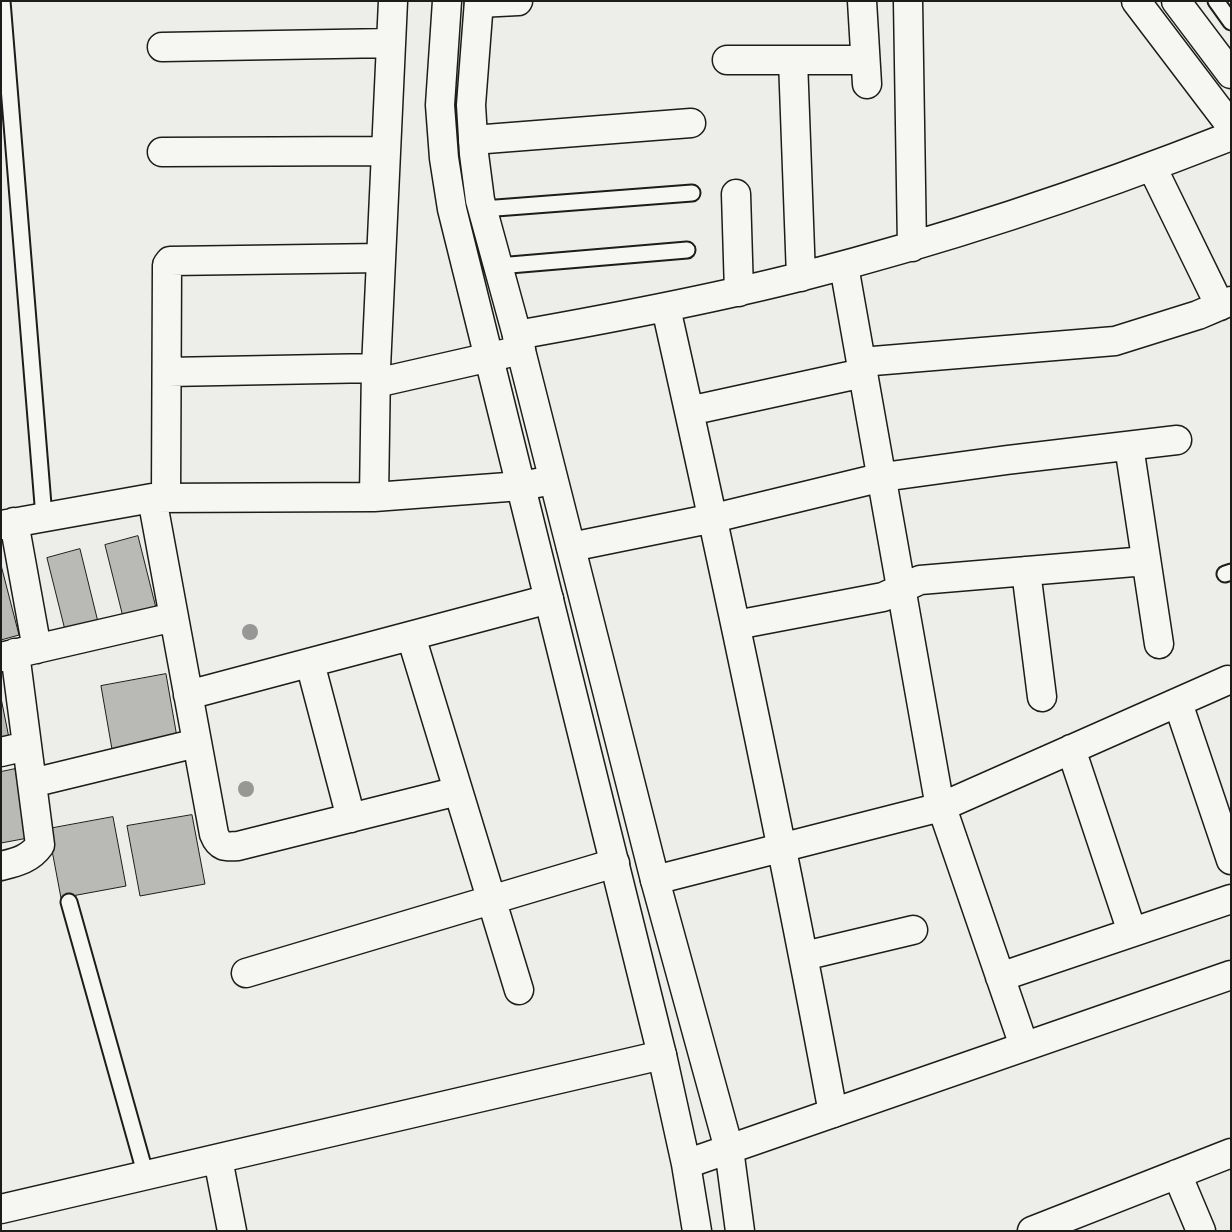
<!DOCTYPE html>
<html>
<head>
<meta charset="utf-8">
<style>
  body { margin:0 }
  #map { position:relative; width:1232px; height:1232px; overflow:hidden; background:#edede9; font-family:Caveat,sans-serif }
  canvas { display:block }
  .frame { position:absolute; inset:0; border:2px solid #1c1c1c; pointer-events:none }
</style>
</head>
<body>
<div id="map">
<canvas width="1232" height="1232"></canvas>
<div class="frame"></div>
</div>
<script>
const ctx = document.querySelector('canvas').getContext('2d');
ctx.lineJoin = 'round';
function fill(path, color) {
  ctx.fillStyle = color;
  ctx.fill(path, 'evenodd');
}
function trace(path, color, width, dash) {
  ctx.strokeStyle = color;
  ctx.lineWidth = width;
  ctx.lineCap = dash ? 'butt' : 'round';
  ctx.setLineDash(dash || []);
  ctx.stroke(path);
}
const building = new Path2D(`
  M 138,536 L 156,608 L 123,617 L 105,545 Z
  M 80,549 L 98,622 L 65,630 L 47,558 Z
  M 1,565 L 19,635 L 1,640 Z
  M 166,674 L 178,743 L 113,755 L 101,686 Z
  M 1,698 L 9,738 L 1,740 Z
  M 15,769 L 28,838 L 1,843 L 1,772 Z
  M 192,815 L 205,884 L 140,896 L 127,826 Z
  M 113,817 L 126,886 L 61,898 L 48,829 Z`);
fill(building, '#b9b9b6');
trace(building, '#1c1c1c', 1);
const service = new Path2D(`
  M 2,1 L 44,517
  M 1216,1 L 1231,22
  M 483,209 L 692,193
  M 498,266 L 687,250
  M 1225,574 L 1231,572
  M 69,902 L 146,1176`);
const minor = new Path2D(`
  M 862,1 L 867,84
  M 908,1 L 912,247
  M 479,3 L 518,1
  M 162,47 L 391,43
  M 727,60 L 865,60
  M 793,60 L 801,277
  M 473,140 L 691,123
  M 162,152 L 386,151
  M 1152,167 L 1220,306
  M 736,194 L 739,292
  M 844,266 L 938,796 L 1024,1046
  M 666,308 C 726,575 783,843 833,1113
  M 517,335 C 613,318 709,300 803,276 C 948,239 1091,191 1231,136
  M 861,362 L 1115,341 L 1198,315 L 1231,301
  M 168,372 L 376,368
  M 376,383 L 521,350
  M 689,411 L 863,373
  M 1129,446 L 1159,644
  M 374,497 L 376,368 L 393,1
  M 152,498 L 214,834 C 219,847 225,847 238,846 L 458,791
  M 166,498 L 167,265 L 170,261 L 381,258
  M 14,522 L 37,649
  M 1,525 L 152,498 L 374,497 L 521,486 L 553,480
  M 571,547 L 714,518 L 883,477 L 1007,460 L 1177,440
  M 1026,571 L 1042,697
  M 736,625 L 883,597 L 920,580 L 1146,561
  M 411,636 L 519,990
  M 1,657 L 174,617
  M 310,663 L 351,818
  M 188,695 L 549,599
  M 1178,703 L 1231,860
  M 1071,749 L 1132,932
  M 1,752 L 27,746
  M 32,783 L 197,743
  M 1,866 C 17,862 30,859 40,845 L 15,653
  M 655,880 L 941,807 L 1228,680
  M 804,956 L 913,930
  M 246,973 L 615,863
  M 1000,977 L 1231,899
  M 218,1159 L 232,1231
  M 1177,1174 L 1201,1231
  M 1,1209 L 662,1055
  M 1032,1231 L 1231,1153`);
const tertiary = new Path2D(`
  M 447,1 L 440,105 L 444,158 L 452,209 L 662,1055 L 686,1164 L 697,1231
  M 479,1 L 471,105 L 474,154 L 480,200 L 517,335 L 655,880 L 729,1149 L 740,1231
  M 686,1164 L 1231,975`);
const secondary = new Path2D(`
  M 1136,1 L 1231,126
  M 1176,1 L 1231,74`);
trace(service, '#1c1c1c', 19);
trace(minor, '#1c1c1c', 31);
trace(tertiary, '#1c1c1c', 31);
trace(secondary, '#1c1c1c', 31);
trace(service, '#f6f6f2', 15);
trace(minor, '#f6f6f2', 28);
trace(tertiary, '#f6f6f2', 28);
trace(secondary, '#f6f6f2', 28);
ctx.fillStyle = '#979795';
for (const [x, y] of [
  [250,632],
  [246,789]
]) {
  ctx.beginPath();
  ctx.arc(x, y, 8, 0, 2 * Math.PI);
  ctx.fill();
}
</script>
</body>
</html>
